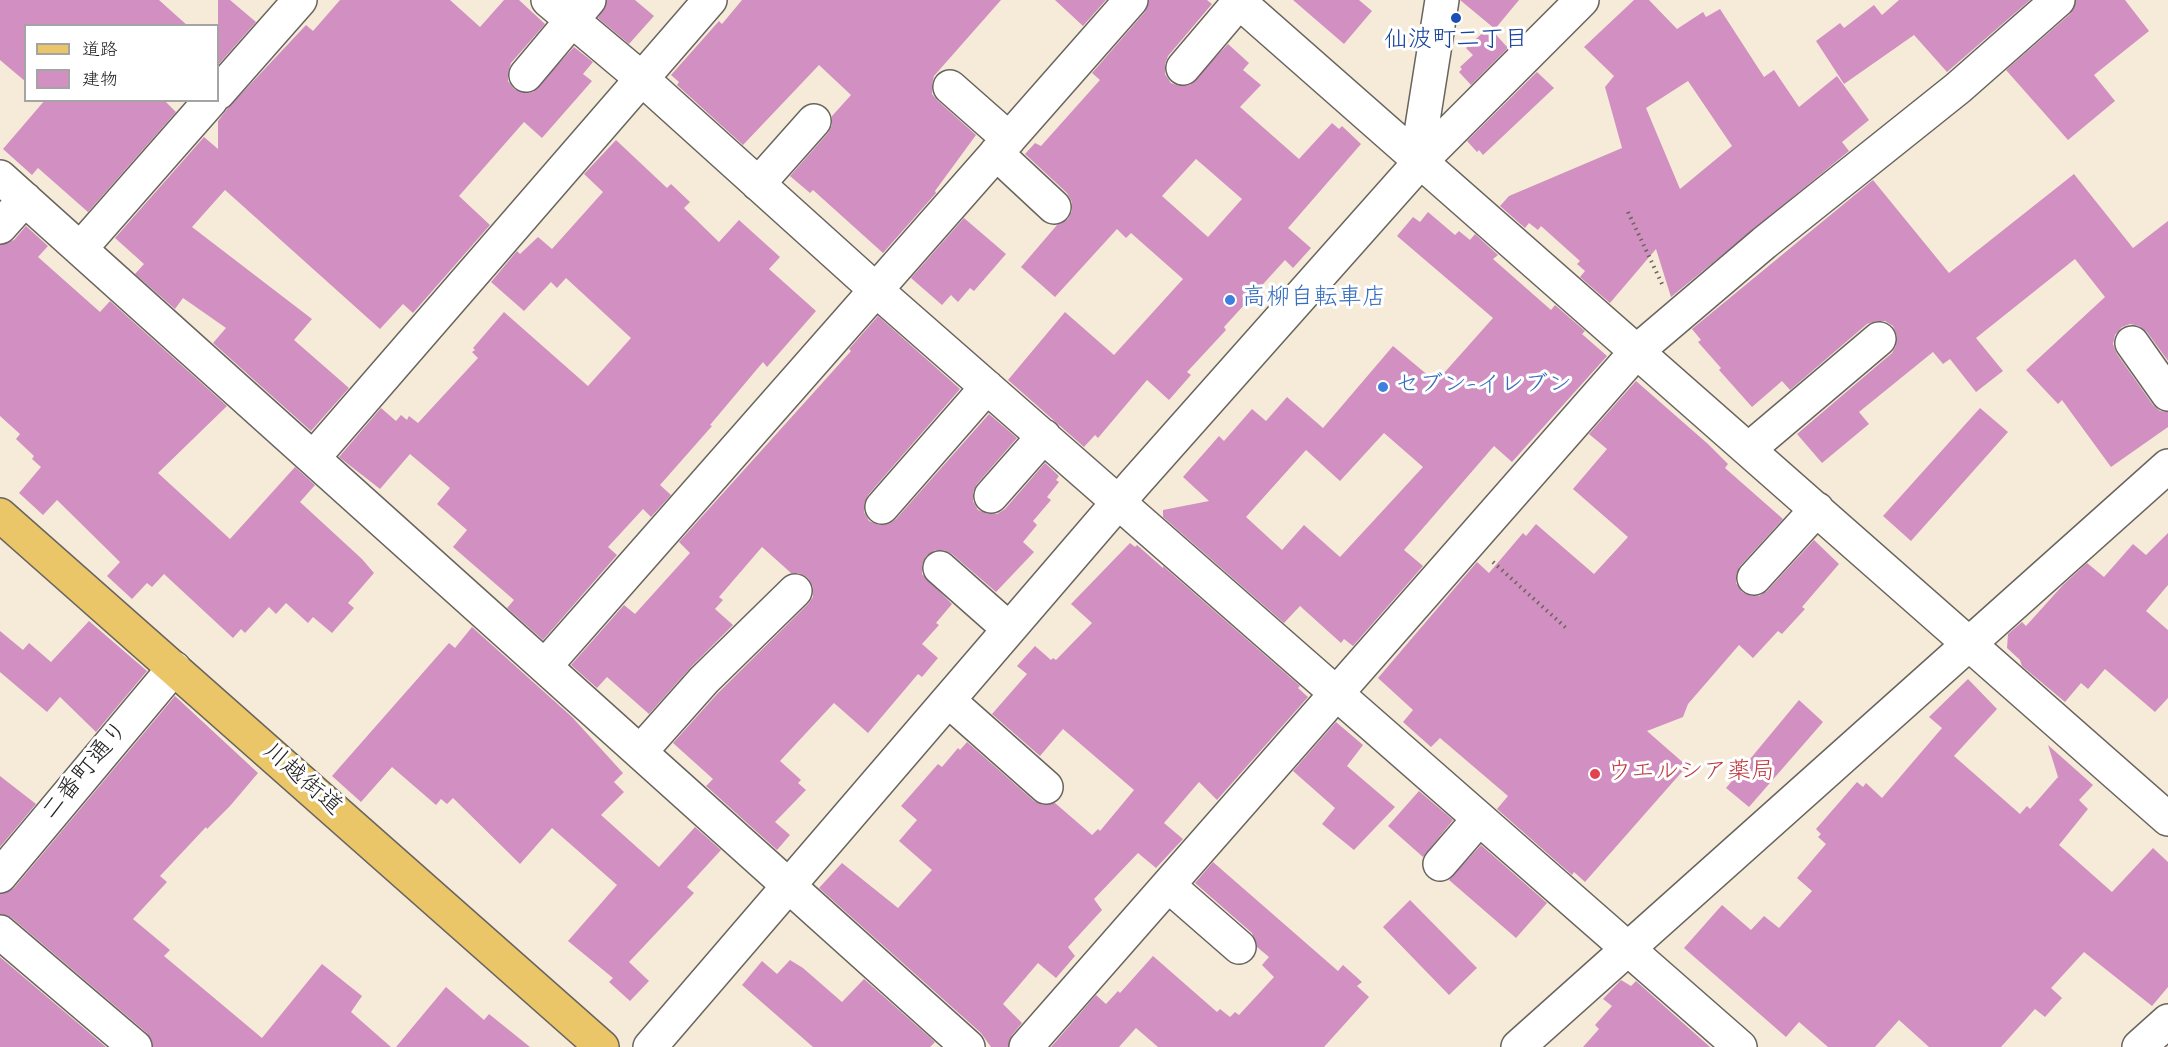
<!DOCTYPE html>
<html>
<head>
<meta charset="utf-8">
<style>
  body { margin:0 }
  #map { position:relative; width:2168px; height:1047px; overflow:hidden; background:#f6ebd8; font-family:"Indie Flower","Klee One",sans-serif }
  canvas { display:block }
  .legend { position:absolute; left:24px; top:24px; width:195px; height:78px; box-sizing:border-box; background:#fff; border:2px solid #a4a4a4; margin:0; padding:8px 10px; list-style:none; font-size:18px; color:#1c1c1c }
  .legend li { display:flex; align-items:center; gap:12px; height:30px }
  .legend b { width:30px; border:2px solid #a4a4a4 }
</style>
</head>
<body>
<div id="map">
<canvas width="2168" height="1047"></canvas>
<ul class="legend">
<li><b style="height:8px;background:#eac669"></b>道路</li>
<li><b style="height:16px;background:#d190c1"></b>建物</li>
</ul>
</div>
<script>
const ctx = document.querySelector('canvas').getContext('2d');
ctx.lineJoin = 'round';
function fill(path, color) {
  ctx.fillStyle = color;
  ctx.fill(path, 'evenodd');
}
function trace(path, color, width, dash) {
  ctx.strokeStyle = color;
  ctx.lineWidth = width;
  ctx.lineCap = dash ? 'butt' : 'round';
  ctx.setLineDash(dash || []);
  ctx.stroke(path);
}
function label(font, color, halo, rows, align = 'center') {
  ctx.font = font + ' "Indie Flower","Klee One",sans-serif';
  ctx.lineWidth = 6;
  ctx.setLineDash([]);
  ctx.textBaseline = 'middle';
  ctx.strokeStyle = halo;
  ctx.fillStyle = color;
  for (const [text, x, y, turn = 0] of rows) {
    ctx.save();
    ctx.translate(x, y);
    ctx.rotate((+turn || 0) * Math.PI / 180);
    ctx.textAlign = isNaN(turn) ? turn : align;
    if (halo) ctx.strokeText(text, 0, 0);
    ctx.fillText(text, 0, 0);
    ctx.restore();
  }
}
fill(new Path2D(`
  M 0,0 L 159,0 L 188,26 L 26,26 L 26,82 L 0,60 Z
  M 218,0 L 230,0 L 256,22 L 218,65 Z
  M 340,0 L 450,0 L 480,27 L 504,0 L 519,0 L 545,24 L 511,63 L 508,72 L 508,81 L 514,89 L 523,93 L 533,92 L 574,47 L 593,62 L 583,74 L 592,81 L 542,138 L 524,122 L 459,196 L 490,225 L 413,313 L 403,304 L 380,329 L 225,190 L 192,227 L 312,319 L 294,340 L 349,388 L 311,431 L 213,343 L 226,328 L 183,298 L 175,309 L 135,274 L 144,264 L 115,238 L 204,137 L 218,149 L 218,121 L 227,109 L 306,25 L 313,31 Z
  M 607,0 L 635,0 L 654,16 L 629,44 L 598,18 Z
  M 742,0 L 1001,0 L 934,76 L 932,84 L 932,94 L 938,101 L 976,135 L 935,191 L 936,193 L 883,253 L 813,190 L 810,193 L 790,176 L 828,133 L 832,125 L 832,116 L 851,95 L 819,65 L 743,145 L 677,85 L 679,82 L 671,75 L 719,21 L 722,24 Z
  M 1055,0 L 1106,0 L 1083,26 Z
  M 1149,0 L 1207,0 L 1212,4 L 1168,56 L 1165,64 L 1165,74 L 1171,83 L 1180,86 L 1190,85 L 1228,44 L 1249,63 L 1243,70 L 1261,85 L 1240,107 L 1299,159 L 1332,123 L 1339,129 L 1342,126 L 1361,144 L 1288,228 L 1311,248 L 1293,268 L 1285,260 L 1224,327 L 1226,330 L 1187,372 L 1191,375 L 1169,400 L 1147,380 L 1098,438 L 1095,435 L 1084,447 L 1008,380 L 1065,312 L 1114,355 L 1183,279 L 1131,233 L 1126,238 L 1117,229 L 1055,297 L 1021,267 L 1057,225 L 1068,219 L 1072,211 L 1072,202 L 1067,193 L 1025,154 L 1035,143 L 1041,146 L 1100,80 L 1092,73 L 1145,12 ZM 1196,159 L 1242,199 L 1208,237 L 1162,196 Z
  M 1293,0 L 1359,0 L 1372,11 L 1344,44 Z
  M 1460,0 L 1519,0 L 1495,29 Z
  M 1634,0 L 1649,0 L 1677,29 L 1703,12 L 1706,17 L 1720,9 L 1764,77 L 1774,70 L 1799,107 L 1837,76 L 1869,120 L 1842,142 L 1849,151 L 1671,297 L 1656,249 L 1610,303 L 1580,277 L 1585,271 L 1577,264 L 1580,261 L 1541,226 L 1538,230 L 1529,223 L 1525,228 L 1500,206 L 1509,196 L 1622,148 L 1605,87 L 1614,76 L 1584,47 ZM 1688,81 L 1732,146 L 1680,189 L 1646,108 Z
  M 1899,0 L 2030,0 L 1947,72 L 1914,35 L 1844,84 L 1816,41 L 1840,23 L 1844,28 L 1874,5 L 1882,15 Z
  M 2076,0 L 2125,0 L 2149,31 L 2094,75 L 2115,101 L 2068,140 L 2006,70 L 2070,14 Z
  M 1489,27 L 1508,48 L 1471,85 L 1459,72 L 1462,69 L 1460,67 L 1473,55 L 1466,48 Z
  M 1537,72 L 1554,88 L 1483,155 L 1479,150 L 1477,152 L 1467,141 Z
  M 45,100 L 164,100 L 176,112 L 88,212 L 38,168 L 32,175 L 3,149 Z
  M 616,140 L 667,188 L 671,184 L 690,202 L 684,208 L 719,242 L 739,220 L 780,257 L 769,269 L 816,311 L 767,367 L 763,362 L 710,425 L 712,426 L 660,485 L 671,495 L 651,517 L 643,509 L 608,547 L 617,555 L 543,640 L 507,608 L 514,600 L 453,547 L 467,530 L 437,504 L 450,488 L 410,454 L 380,489 L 339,457 L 381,408 L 396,421 L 401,415 L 407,420 L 409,416 L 418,423 L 478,358 L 472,352 L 475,350 L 473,348 L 504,312 L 588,386 L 631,338 L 566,278 L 557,288 L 551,282 L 524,311 L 491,282 L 517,251 L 520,254 L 538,237 L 552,249 L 603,192 L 584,174 Z
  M 2074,174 L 2133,248 L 2168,221 L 2168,361 L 2147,332 L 2139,326 L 2130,324 L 2122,327 L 2115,335 L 2113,344 L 2117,354 L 2153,405 L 2160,411 L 2168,412 L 2168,427 L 2111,467 L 2062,400 L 2058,404 L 2026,370 L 2105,297 L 2075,259 L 1976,338 L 2003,371 L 1976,392 L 1950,359 L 1943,364 L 1933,352 L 1859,412 L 1869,424 L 1822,463 L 1797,434 L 1892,353 L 1896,346 L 1897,336 L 1893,326 L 1885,321 L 1876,321 L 1867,324 L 1790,390 L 1782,381 L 1752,407 L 1719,370 L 1721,368 L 1698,342 L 1701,340 L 1692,329 L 1873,180 L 1949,273 Z
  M 1428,212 L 1455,235 L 1459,231 L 1470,240 L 1475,234 L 1498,255 L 1493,259 L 1551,310 L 1555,305 L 1585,331 L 1582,334 L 1607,356 L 1512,462 L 1494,446 L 1404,550 L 1423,566 L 1353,646 L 1344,639 L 1341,643 L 1300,606 L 1284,623 L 1163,517 L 1163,510 L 1209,501 L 1183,477 L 1219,436 L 1224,441 L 1252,409 L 1266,421 L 1287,397 L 1323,428 L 1393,346 L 1436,382 L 1493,318 L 1397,236 L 1413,217 L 1420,222 ZM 1384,433 L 1423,467 L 1340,557 L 1304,525 L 1282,550 L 1246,517 L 1306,450 L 1340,481 Z
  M 964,218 L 1006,254 L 974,291 L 970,288 L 958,302 L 951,295 L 942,305 L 911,278 Z
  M 26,226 L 48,246 L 38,257 L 100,312 L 110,301 L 227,406 L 158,473 L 230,539 L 295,467 L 315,485 L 300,502 L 362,559 L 374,573 L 348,603 L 354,608 L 332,633 L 313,617 L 308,623 L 286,603 L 276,614 L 269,607 L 245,633 L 241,629 L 233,638 L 164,574 L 152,587 L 147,583 L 132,599 L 107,576 L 120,562 L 57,500 L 43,515 L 19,493 L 41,467 L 32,459 L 34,456 L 16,439 L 20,434 L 0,416 L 0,245 L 14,240 Z
  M 878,316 L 960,389 L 868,495 L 864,504 L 864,512 L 869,521 L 879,525 L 889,524 L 896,519 L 989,414 L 1017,438 L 977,484 L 973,492 L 973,501 L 978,510 L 988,514 L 997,514 L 1005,509 L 1045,463 L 1059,476 L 1056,480 L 1059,482 L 1047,497 L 1051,500 L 1033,521 L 1037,525 L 1023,542 L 1034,552 L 996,592 L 952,554 L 944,550 L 935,550 L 926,556 L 922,565 L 922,574 L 952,604 L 936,623 L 939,625 L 922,644 L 938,658 L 922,677 L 918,674 L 868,733 L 834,703 L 780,761 L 801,780 L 798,783 L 806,790 L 775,822 L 790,835 L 777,850 L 706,786 L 713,779 L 673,743 L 718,693 L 808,604 L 813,597 L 813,587 L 808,578 L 799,573 L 791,573 L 762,547 L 719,597 L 723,600 L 715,609 L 733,625 L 691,667 L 649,714 L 607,677 L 597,688 L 571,665 L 624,605 L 635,614 L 690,553 L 679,542 L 851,351 L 849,349 Z
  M 1636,381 L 1708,444 L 1728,464 L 1725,468 L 1783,519 L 1740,566 L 1736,575 L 1736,583 L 1742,592 L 1751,596 L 1759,596 L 1767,591 L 1814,540 L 1839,564 L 1802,607 L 1805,609 L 1782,634 L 1778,631 L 1753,658 L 1739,645 L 1688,704 L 1683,717 L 1647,731 L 1687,766 L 1585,882 L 1574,872 L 1572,875 L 1497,809 L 1508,796 L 1440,738 L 1431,747 L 1403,722 L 1413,710 L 1378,678 L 1477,562 L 1489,573 L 1523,533 L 1526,536 L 1536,524 L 1594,574 L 1628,537 L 1573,489 L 1607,449 L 1589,434 Z
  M 1980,408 L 2008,432 L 1911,541 L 1883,516 Z
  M 2168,533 L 2168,585 L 2146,611 L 2168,630 L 2168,698 L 2155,712 L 2105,669 L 2088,689 L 2081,683 L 2065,702 L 2022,666 L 2020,660 L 2007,648 L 2008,634 L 2022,622 L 2026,626 L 2063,585 L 2087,563 L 2104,577 L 2133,544 L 2146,555 Z
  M 1130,543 L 1135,547 L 1137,545 L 1163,568 L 1163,566 L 1300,686 L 1298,688 L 1308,697 L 1217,800 L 1199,782 L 1164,823 L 1183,839 L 1156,868 L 1138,853 L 1094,899 L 1102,910 L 1068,947 L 1075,956 L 1056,978 L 1038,963 L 1003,1004 L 1022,1023 L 1012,1035 L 1008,1047 L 991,1047 L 981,1033 L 819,888 L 842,863 L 898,908 L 932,870 L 899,841 L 917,820 L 901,806 L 938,764 L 942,767 L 958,748 L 960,750 L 967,742 L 1034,801 L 1043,805 L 1055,803 L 1092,835 L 1098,829 L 1100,831 L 1134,790 L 1063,729 L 1040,756 L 992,714 L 1027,674 L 1017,666 L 1035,646 L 1051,660 L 1053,658 L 1056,660 L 1092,623 L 1071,604 Z
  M 89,621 L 147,671 L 96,732 L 60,697 L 47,712 L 0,672 L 0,631 L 23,650 L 29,643 L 51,662 Z
  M 472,627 L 572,717 L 623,773 L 614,782 L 624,792 L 601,815 L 659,867 L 695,827 L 721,850 L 687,887 L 694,893 L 629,962 L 649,981 L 630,1001 L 609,982 L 613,978 L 568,941 L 617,885 L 552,828 L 520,864 L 453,798 L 447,804 L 441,799 L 436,805 L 392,767 L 361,802 L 332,776 L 449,643 L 455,648 Z
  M 1968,679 L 1997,709 L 1954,756 L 2020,814 L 2027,806 L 2030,809 L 2058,777 L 2048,745 L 2093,785 L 2079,800 L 2088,809 L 2059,845 L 2112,892 L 2153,848 L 2168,862 L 2168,987 L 2152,1006 L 2084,952 L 2051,988 L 2062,998 L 2045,1017 L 2035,1009 L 2001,1047 L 1929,1047 L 1899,1020 L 1875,1047 L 1828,1047 L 1799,1022 L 1786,1037 L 1684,948 L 1722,905 L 1751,930 L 1764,916 L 1779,928 L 1812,891 L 1797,878 L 1826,844 L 1818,837 L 1821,834 L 1816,829 L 1857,782 L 1863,787 L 1866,783 L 1882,798 L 1942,728 L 1929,717 Z
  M 175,696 L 258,773 L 230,806 L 207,829 L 206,827 L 160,876 L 167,882 L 133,919 L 170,950 L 164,956 L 262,1038 L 322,964 L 362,996 L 351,1012 L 391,1047 L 153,1047 L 147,1033 L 12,918 L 0,914 L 0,894 L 14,888 Z
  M 1799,700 L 1823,722 L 1749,807 L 1726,788 Z
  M 1336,722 L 1363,745 L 1347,766 L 1395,807 L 1354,850 L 1322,824 L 1335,808 L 1293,771 Z
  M 0,776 L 36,804 L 0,847 Z
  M 1419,791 L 1453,820 L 1423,857 L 1388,826 Z
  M 1481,845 L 1547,903 L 1516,938 L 1449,880 Z
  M 1213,862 L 1338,971 L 1343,965 L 1362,982 L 1357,986 L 1369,997 L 1324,1047 L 1158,1047 L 1136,1028 L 1119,1047 L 1051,1047 L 1096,995 L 1106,1004 L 1118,991 L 1120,993 L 1153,956 L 1217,1012 L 1220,1009 L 1230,1017 L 1235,1012 L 1239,1015 L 1274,977 L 1262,965 L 1269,957 L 1257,947 L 1252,933 L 1195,883 Z
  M 1410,900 L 1477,968 L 1449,995 L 1383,927 Z
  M 0,957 L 106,1047 L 0,1047 Z
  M 790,960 L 803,968 L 842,1002 L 864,979 L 935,1042 L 930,1047 L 813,1047 L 742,985 L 762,961 L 777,974 Z
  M 1621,980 L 1631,986 L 1636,981 L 1710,1047 L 1583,1047 L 1599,1029 L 1595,1025 L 1612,1006 L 1603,999 Z
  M 446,987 L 484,1020 L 489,1014 L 530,1047 L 396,1047 Z`), '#d190c1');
const minor = new Path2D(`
  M 548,0 L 641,78 L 876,290 L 1740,1047
  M 1237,0 L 2168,819
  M 1183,68 L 1239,2
  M 526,75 L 589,0
  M 950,87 L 1009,139
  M 218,93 L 300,0
  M 996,153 L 1054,207
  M 1420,162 L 1421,133 L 1442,0
  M 0,177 L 968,1047
  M 758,184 L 814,121
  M 0,227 L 25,199
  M 80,249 L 211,100
  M 2132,343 L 2168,394
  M 1749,449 L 1879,339
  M 313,458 L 710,0
  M 991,496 L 1044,436
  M 882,507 L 987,387
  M 940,568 L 1009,629
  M 1754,578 L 1817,509
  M 545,666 L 1131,0
  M 949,701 L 1046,787
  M 640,752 L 704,680 L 795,591
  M 1440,864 L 1478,820
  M 0,876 L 174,668
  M 1169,886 L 1239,947
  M 0,932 L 135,1047
  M 650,1047 L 1134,484 L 1420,162 L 1582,0
  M 1026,1047 L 1637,351 L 1764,243 L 1958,88 L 2058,0
  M 1518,1047 L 2168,466
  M 2139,1047 L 2168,1021`);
const major = new Path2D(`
  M 0,515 L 602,1047`);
trace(minor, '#68645e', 36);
trace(major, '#68645e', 36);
trace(new Path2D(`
  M 1628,212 L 1663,286
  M 1493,562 L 1566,628`), '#68645e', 4, [1.5, 4.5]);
trace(minor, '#fff', 33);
trace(major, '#eac669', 33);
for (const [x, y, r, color] of [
  [1456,18,6,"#1a4fb4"],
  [1230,300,6,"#3f7fe0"],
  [1383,387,6,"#3f7fe0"],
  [1595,774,6,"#e0444e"]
]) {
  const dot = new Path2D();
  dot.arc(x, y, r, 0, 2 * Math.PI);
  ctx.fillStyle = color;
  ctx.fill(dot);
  trace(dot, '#fff', 2);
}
label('24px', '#164399', '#fff', [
  ["仙波町二丁目",1456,42]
]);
label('24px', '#366cbe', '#fff', [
  ["高柳自転車店",1242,300],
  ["セブン-イレブン",1395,387]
], 'left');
label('24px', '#1c1c1c', '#fff', [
  ["二番町通り",87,772,-50],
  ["川越街道",301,781,41]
]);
label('24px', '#be3a42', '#fff', [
  ["ウエルシア薬局",1607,774]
], 'left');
</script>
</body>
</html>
